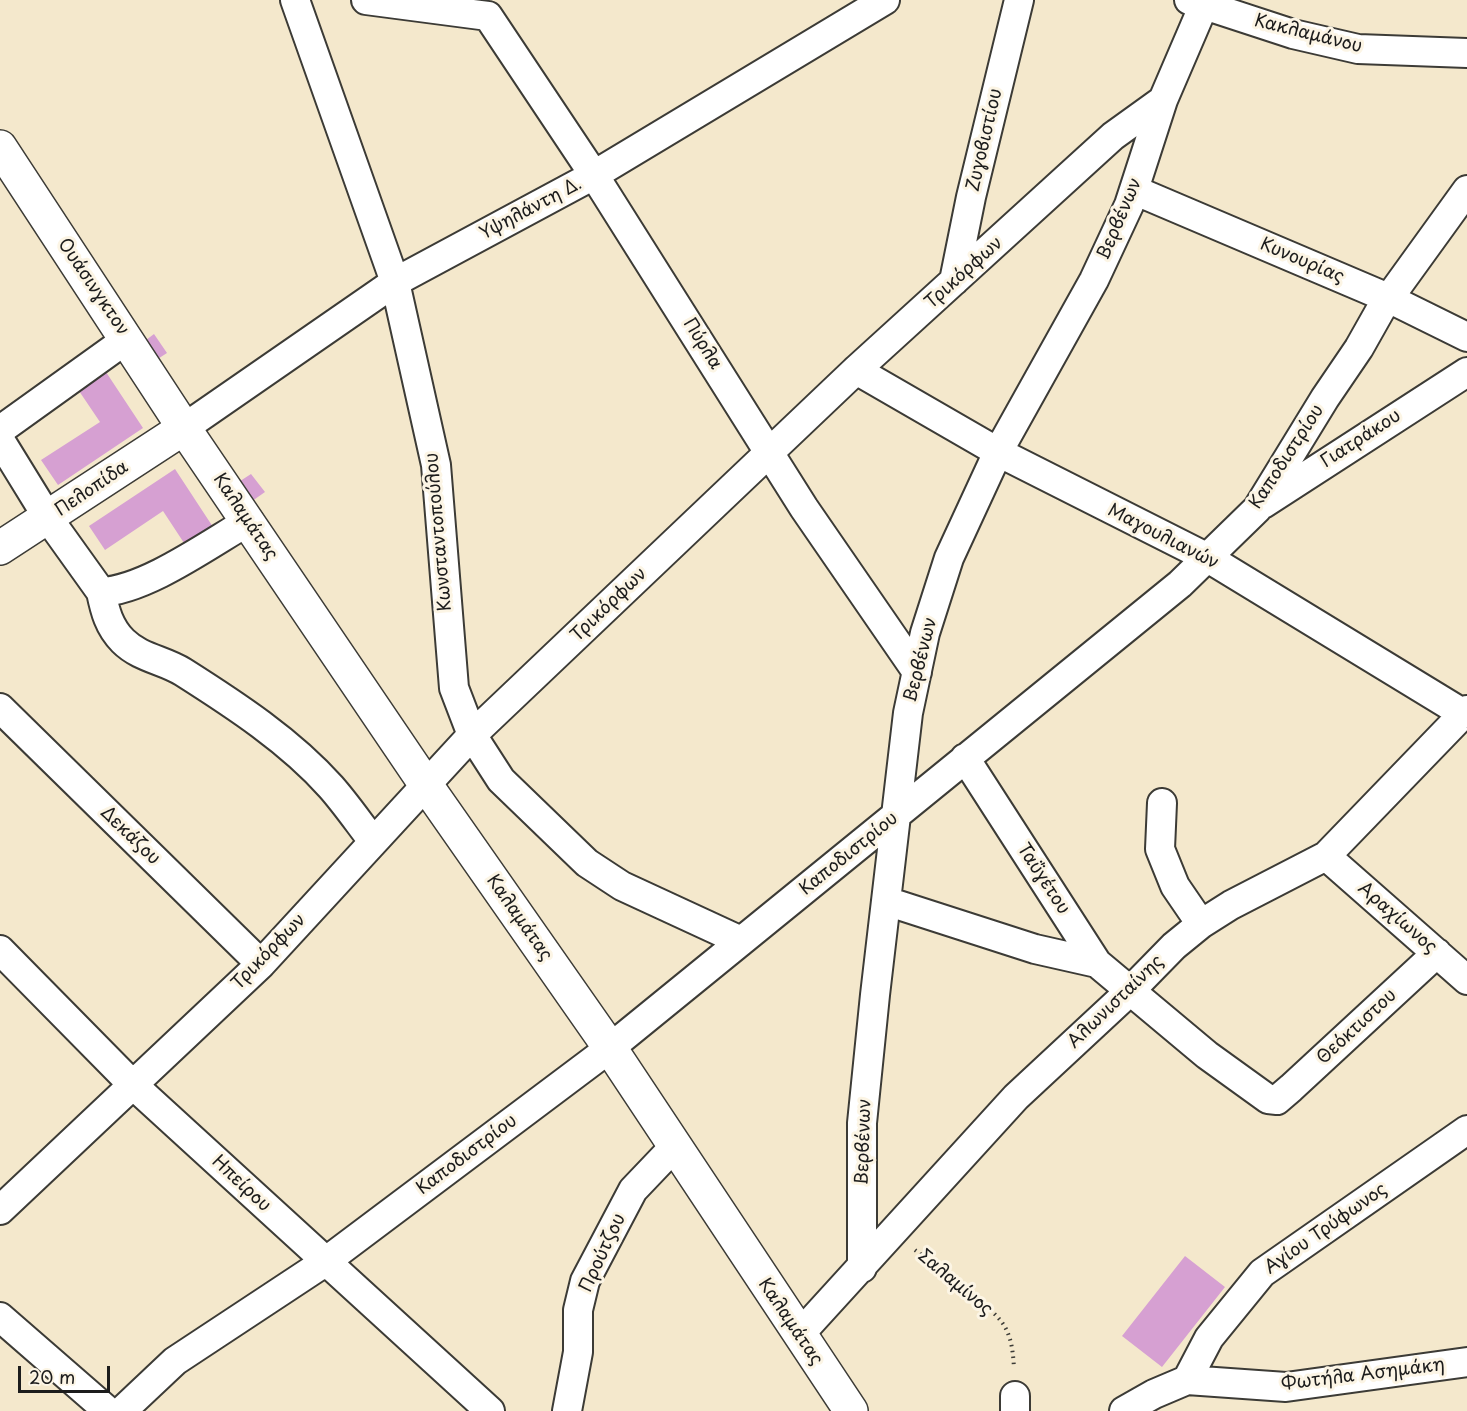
<!DOCTYPE html>
<html>
<head>
<meta charset="utf-8">
<style>
  body { margin:0 }
  #map { position:relative; width:1467px; height:1411px; overflow:hidden; background:#f4e8cc; font-family:"Playpen Sans",sans-serif }
  canvas { display:block }
  .scale { position:absolute; left:18px; top:1366px; width:92px; height:27px; box-sizing:border-box; border:3px solid #1c1c1c; border-top:0; padding-left:8px; font-size:18px; line-height:21px; white-space:nowrap; color:#1c1c1c; -webkit-text-stroke:4px #fcf5e5; paint-order:stroke }
</style>
</head>
<body>
<div id="map">
<canvas width="1467" height="1411"></canvas>
<div class="scale">20 m</div>
</div>
<script>
const ctx = document.querySelector('canvas').getContext('2d');
ctx.lineJoin = 'round';
function fill(path, color) {
  ctx.fillStyle = color;
  ctx.fill(path, 'evenodd');
}
function trace(path, color, width, dash) {
  ctx.strokeStyle = color;
  ctx.lineWidth = width;
  ctx.lineCap = dash ? 'butt' : 'round';
  ctx.setLineDash(dash || []);
  ctx.stroke(path);
}
function label(font, color, halo, rows, align = 'center') {
  ctx.font = font + ' "Playpen Sans",sans-serif';
  ctx.lineWidth = 6;
  ctx.setLineDash([]);
  ctx.textBaseline = 'middle';
  ctx.strokeStyle = halo;
  ctx.fillStyle = color;
  for (const [text, x, y, turn = 0] of rows) {
    ctx.save();
    ctx.translate(x, y);
    ctx.rotate((+turn || 0) * Math.PI / 180);
    ctx.textAlign = isNaN(turn) ? turn : align;
    if (halo) ctx.strokeText(text, 0, 0);
    ctx.fillText(text, 0, 0);
    ctx.restore();
  }
}
fill(new Path2D(`
  M 154,334 L 167,353 L 150,364 L 138,346 Z
  M 104,369 L 143,428 L 58,485 L 41,460 L 100,422 L 77,388 Z
  M 175,469 L 213,527 L 186,546 L 163,511 L 105,550 L 89,526 Z
  M 251,474 L 265,492 L 248,504 L 234,485 Z
  M 1185,1256 L 1225,1287 L 1162,1367 L 1122,1336 Z`), '#d6a0d2');
const street = new Path2D(`
  M 295,0 L 395,282 L 436,465 L 454,688 L 472,735 L 501,780 L 587,863 L 622,886 L 741,941
  M 366,0 L 488,16
  M 1189,0 L 1293,34 L 1358,49 L 1467,53
  M 488,16 L 594,175 L 804,508 L 917,672
  M 1134,190 L 1388,298 L 1467,337
  M 954,281 L 971,197 L 1019,0
  M 856,370 L 998,452 L 1208,558 L 1464,714
  M 184,428 L 395,282 L 594,175 L 885,0
  M 0,437 L 3,428 L 127,339
  M 0,440 L 48,518 L 101,592 C 146,590 209,544 249,521
  M 1263,504 L 1467,372
  M 101,592 C 105,611 109,627 123,641 C 140,658 164,660 183,672 C 235,705 290,741 331,787 C 346,804 359,823 373,841
  M 0,708 L 261,964
  M 965,758 L 1097,963 L 1207,1055 L 1268,1099 L 1277,1100 L 1291,1088 L 1437,953
  M 1162,803 L 1160,849 L 1175,886 L 1201,924
  M 1326,856 L 1467,980
  M 886,901 L 1035,949 L 1097,963
  M 0,950 L 132,1084 L 490,1411
  M 0,1210 L 261,964 L 472,735 L 856,370 L 1113,136 L 1163,100 L 1206,0
  M 862,1268 L 862,1123 L 875,995 L 908,713 L 925,633 L 949,558 L 998,452 L 1094,280 L 1129,205 L 1163,100
  M 0,1317 L 108,1411
  M 799,1335 L 1016,1097 L 1129,992 L 1174,946 L 1201,924 L 1231,905 L 1326,856 L 1467,710
  M 1187,1380 L 1286,1387 L 1467,1362
  M 1015,1396 L 1015,1411
  M 122,1411 L 175,1361 L 325,1262 L 610,1048 L 1180,584 L 1257,509 L 1325,398 L 1359,348 L 1381,309 L 1467,190
  M 567,1411 L 578,1352 L 578,1310 L 585,1281 L 633,1190 L 674,1147
  M 1124,1411 L 1154,1394 L 1187,1380 L 1209,1338 L 1262,1273 L 1467,1130`);
const secondary = new Path2D(`
  M 0,147 L 184,428 L 426,785 L 610,1048 L 851,1411
  M 0,548 L 184,428`);
trace(street, '#3c3b36', 32);
trace(secondary, '#3c3b36', 36);
trace(new Path2D(`
  M 915,1250 C 934,1264 995,1308 1005,1327 C 1012,1340 1013,1353 1014,1368`), '#3c3b36', 4, [1.5, 4.5]);
trace(street, '#fff', 28);
trace(secondary, '#fff', 33);
label('18px', '#1c1c1c', '#fcf5e5', [
  ["Κακλαμάνου",1308,34,14],
  ["Ζυγοβιστίου",985,140,-77],
  ["Υψηλάντη Δ.",531,209,-28],
  ["Βερβένων",1120,219,-67],
  ["Κυνουρίας",1302,261,23],
  ["Τρικόρφων",964,273,-42],
  ["Ουάσινγκτον",93,287,56],
  ["Πύρλα",702,344,58],
  ["Γιατράκου",1361,439,-33],
  ["Καποδιστρίου",1287,457,-57],
  ["Πελοπίδα",92,489,-34],
  ["Καλαμάτας",245,517,56],
  ["Κωνσταντοπούλου",439,532,-95],
  ["Μαγουλιανών",1163,537,27],
  ["Τρικόρφων",609,605,-44],
  ["Βερβένων",921,660,-76],
  ["Δεκάζου",130,836,44],
  ["Καποδιστρίου",849,854,-39],
  ["Ταΰγέτου",1043,879,57],
  ["Καλαμάτας",519,918,55],
  ["Αραχίωνος",1397,918,41],
  ["Τρικόρφων",269,952,-46],
  ["Αλωνισταίνης",1116,1002,-44],
  ["Θεόκτιστου",1357,1027,-43],
  ["Βερβένων",864,1142,-88],
  ["Καποδιστρίου",467,1155,-37],
  ["Ηπείρου",241,1184,43],
  ["Αγίου Τρύφωνος",1326,1229,-35],
  ["Προύτζου",603,1253,-65],
  ["Σαλαμίνος",955,1283,40],
  ["Καλαμάτας",790,1322,56],
  ["Φωτήλα Ασημάκη",1363,1375,-7]
]);
</script>
</body>
</html>
